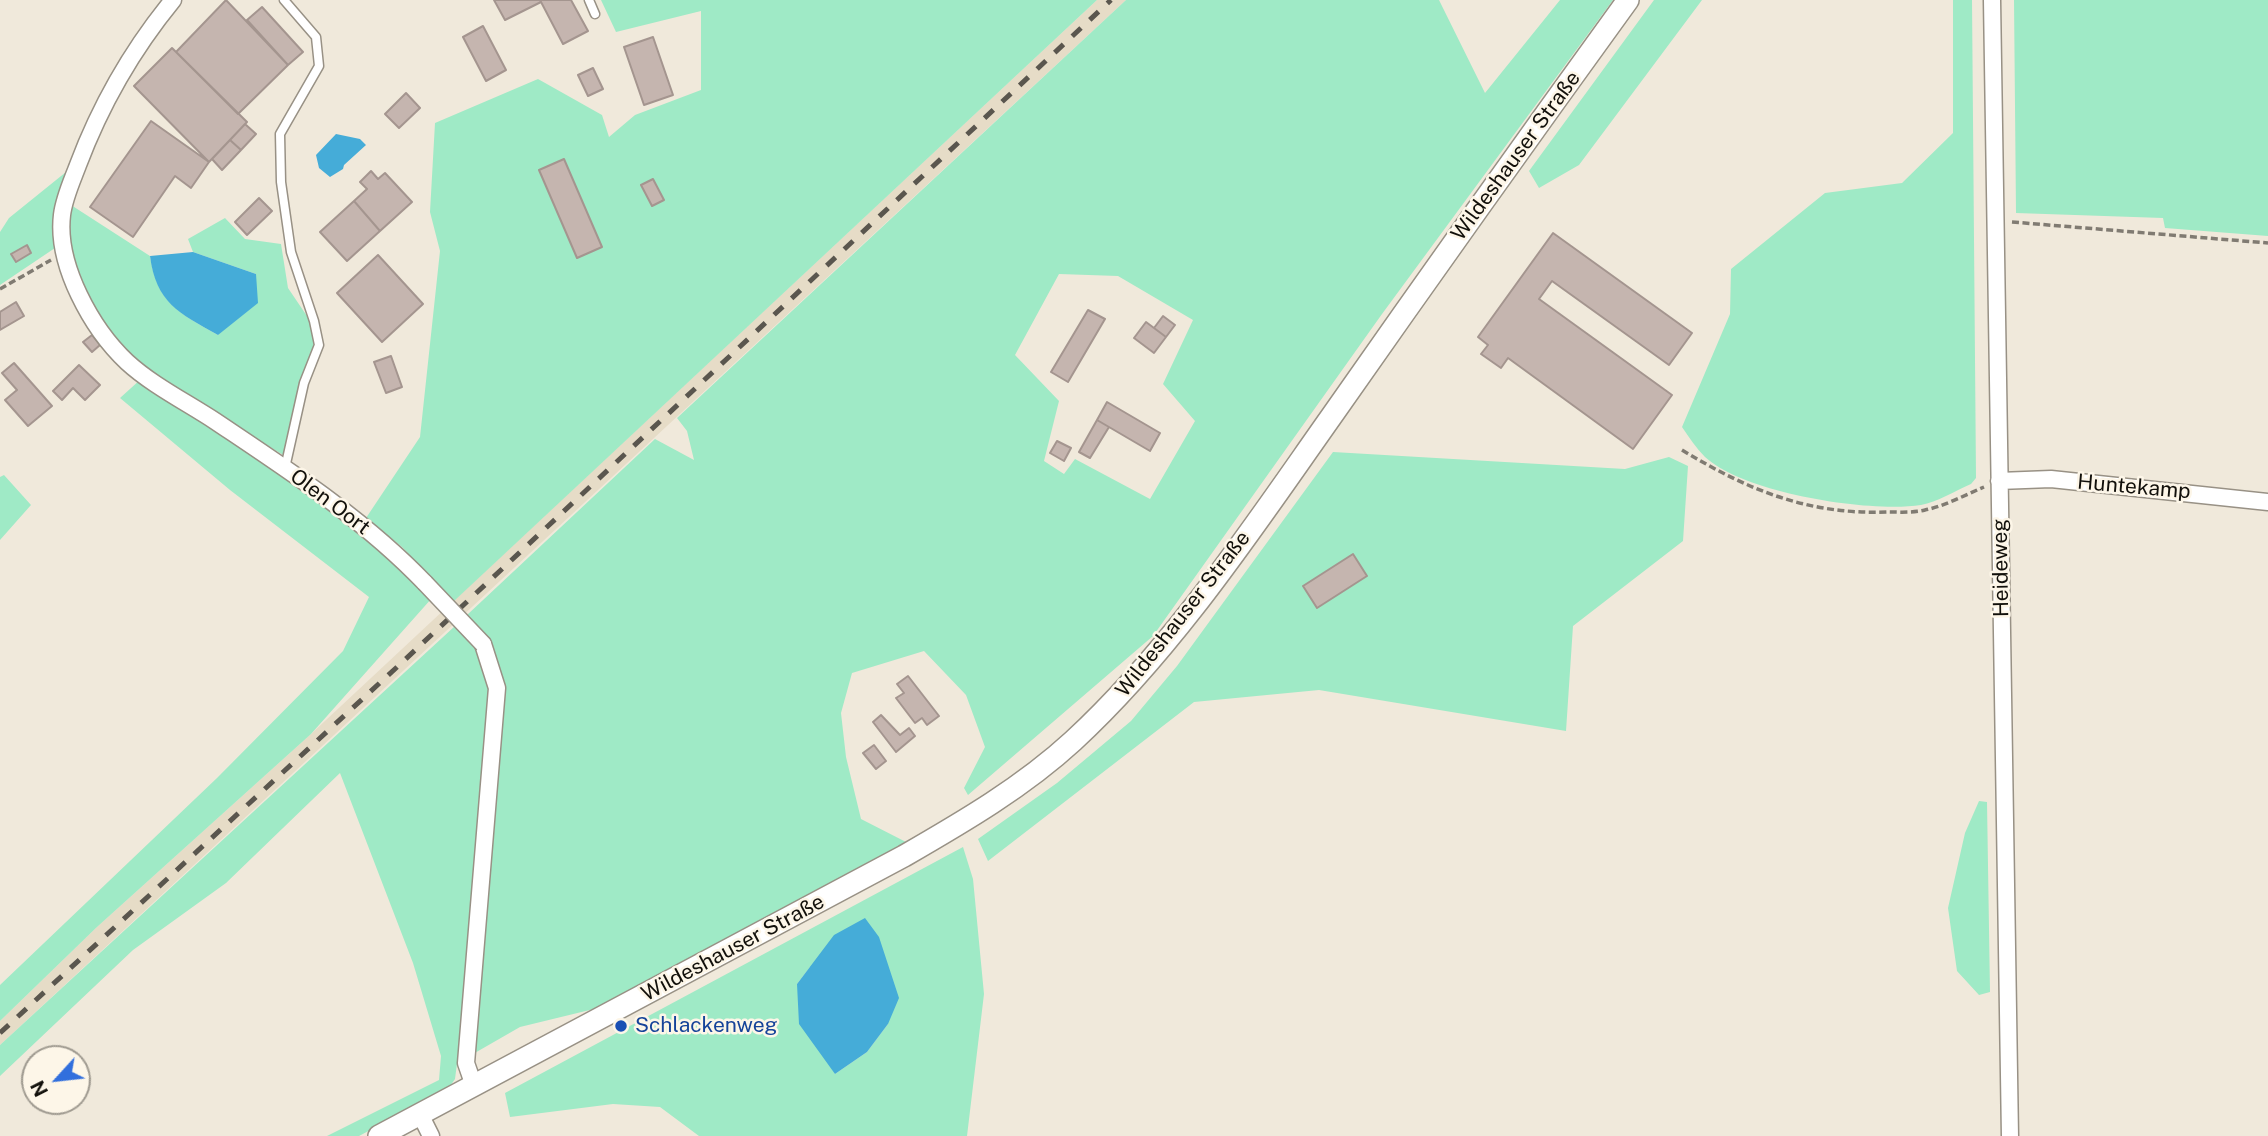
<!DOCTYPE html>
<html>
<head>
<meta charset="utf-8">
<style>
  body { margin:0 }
  #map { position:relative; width:2268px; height:1136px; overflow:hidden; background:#f0e9db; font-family:"Public Sans",sans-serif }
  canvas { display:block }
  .north { position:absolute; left:21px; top:1045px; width:70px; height:70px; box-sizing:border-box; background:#fdf6e8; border:2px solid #9f9a90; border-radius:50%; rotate:243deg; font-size:19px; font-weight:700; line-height:28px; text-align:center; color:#12100b }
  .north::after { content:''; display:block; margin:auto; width:24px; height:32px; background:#316fdd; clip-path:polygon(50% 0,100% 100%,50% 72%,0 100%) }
</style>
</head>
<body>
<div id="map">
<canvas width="2268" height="1136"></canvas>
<div class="north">N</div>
</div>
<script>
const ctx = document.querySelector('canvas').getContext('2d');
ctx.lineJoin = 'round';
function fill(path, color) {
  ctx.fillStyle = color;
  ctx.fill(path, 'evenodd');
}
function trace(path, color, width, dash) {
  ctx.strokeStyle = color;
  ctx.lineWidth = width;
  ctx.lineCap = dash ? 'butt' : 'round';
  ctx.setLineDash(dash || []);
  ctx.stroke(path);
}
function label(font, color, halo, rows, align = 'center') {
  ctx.font = font + ' "Public Sans",sans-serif';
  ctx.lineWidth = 5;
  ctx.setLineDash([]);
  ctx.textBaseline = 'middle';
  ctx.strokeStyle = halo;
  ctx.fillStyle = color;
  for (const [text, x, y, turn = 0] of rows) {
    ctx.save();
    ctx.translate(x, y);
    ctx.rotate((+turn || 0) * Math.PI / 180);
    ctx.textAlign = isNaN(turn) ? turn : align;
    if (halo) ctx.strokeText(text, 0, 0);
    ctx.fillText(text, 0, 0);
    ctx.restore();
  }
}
fill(new Path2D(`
  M 1097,0 L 1126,0 L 0,1045 L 0,1021 L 97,927 L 311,734 Z`), '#e6dcc7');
fill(new Path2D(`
  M 601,0 L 1097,0 L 453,602 L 402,547 L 366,518 L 420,437 L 440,251 L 430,212 L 435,123 L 538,79 L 602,115 L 609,137 L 635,115 L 701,90 L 701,11 L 616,32 Z
  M 1126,0 L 1439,0 L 1485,93 L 1560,0 L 1613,0 L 1382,314 L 1153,636 L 968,795 L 964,788 L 985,747 L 966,695 L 924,651 L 852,673 L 841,713 L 846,757 L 861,819 L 906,842 L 868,865 L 598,1008 L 520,1027 L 473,1054 L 504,687 L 490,642 L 467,615 L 655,439 L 694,460 L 687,431 L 677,418 ZM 1059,274 L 1118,276 L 1193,320 L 1163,384 L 1195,421 L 1150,499 L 1075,459 L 1064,474 L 1044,461 L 1059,401 L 1015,355 Z
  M 1654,0 L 1702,0 L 1579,165 L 1539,188 L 1529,171 Z
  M 1953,0 L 1972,0 L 1976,478 L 1971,484 C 1955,491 1937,502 1921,505 C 1869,513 1744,493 1705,457 C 1696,448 1689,437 1682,427 L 1730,314 L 1731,269 L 1825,193 L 1902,183 L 1953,133 Z
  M 2014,0 L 2268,0 L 2268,236 L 2165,228 L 2163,218 L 2016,213 Z
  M 66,172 L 55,248 L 0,285 L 0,232 L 9,218 Z
  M 71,205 L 150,256 C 157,303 179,313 218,335 L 256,274 L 193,252 L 188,239 L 225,218 L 245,239 L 281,244 L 288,288 L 309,319 L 315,346 L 285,456 C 203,404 92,358 71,253 C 68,238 71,220 71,205 Z
  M 141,379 L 362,532 L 432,598 L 311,734 L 97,927 L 0,1021 L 0,985 L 217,778 L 343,651 L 369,597 L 230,490 L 120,398 Z
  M 1333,452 L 1625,469 L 1669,457 L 1688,466 L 1683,541 L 1573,626 L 1566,731 L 1319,690 L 1194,702 L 988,861 L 978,839 L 1057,783 L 1131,721 L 1177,666 Z
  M 4,475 L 31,505 L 0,540 L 0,477 Z
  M 455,626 L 477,647 L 490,689 L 462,1025 L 455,1079 L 448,1089 L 359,1136 L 327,1136 L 439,1080 L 441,1056 L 413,963 L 340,773 L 226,883 L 133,950 L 0,1076 L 0,1045 Z
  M 1979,801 L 1987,802 L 1990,992 L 1979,995 L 1957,971 L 1948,908 L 1965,833 Z
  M 963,847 L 973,879 L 984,994 L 967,1136 L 699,1136 L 660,1107 L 613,1104 L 510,1117 L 505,1093 ZM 810,967 L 888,1024 L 867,1052 L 835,1074 L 797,984 Z`), '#9feac6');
fill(new Path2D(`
  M 336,134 L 360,139 L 366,145 L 344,165 L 343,169 L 330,177 L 319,168 L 316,155 Z
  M 193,252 L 256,274 L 258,303 L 218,335 C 179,313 156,303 150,256 Z
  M 865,918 L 879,937 L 899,998 L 888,1024 L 867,1052 L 835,1074 L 799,1024 L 797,984 L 834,935 Z`), '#45acd8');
const building = new Path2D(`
  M 226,0 L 288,65 L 238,114 L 176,52 Z
  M 494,0 L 540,0 L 541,2 L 505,20 Z
  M 540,0 L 571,0 L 588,31 L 563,44 Z
  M 262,7 L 303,52 L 288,65 L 247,20 Z
  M 483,26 L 506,70 L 486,81 L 463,37 Z
  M 653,37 L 673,95 L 644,105 L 624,47 Z
  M 172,48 L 247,122 L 209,162 L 134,86 Z
  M 593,68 L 603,89 L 588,96 L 578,75 Z
  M 406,93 L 420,108 L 399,128 L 385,114 Z
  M 151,121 L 209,162 L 191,188 L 175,176 L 133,237 L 90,207 Z
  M 245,124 L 256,134 L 241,150 L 230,140 Z
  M 230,140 L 241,150 L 222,170 L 212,159 Z
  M 564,159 L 602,247 L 577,258 L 539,170 Z
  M 371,171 L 378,179 L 385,173 L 412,202 L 380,231 L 354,201 L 367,189 L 360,182 Z
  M 653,179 L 664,200 L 652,206 L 641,185 Z
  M 259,198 L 272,211 L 247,235 L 235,222 Z
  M 354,201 L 380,231 L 347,261 L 320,232 Z
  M 1553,233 L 1692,333 L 1669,365 L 1552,281 L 1539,299 L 1672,395 L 1633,449 L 1508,358 L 1501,368 L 1481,354 L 1488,345 L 1478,337 Z
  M 27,245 L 31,253 L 16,262 L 11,254 Z
  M 378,255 L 423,304 L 382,342 L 337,293 Z
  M 16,302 L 24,316 L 0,330 L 0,312 Z
  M 1088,310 L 1105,319 L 1068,382 L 1051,372 Z
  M 1163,316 L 1175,325 L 1166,337 L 1154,328 Z
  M 1146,322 L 1166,337 L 1154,353 L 1134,338 Z
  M 92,335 L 100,345 L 92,352 L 83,342 Z
  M 391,356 L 402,387 L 386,393 L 374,362 Z
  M 14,363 L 52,406 L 28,426 L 5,400 L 17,390 L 2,373 Z
  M 79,365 L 100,385 L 85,400 L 73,388 L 62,400 L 53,391 Z
  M 1107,402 L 1160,433 L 1150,451 L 1097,420 Z
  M 1097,420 L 1109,427 L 1090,458 L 1079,452 Z
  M 1057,441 L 1071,448 L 1064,461 L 1050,453 Z
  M 1353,554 L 1367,576 L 1317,608 L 1303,586 Z
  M 908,676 L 939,716 L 927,725 L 922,718 L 915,723 L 896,698 L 904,693 L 897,684 Z
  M 881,715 L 900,735 L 909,728 L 915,736 L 896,752 L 873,722 Z
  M 874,745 L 886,761 L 876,769 L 863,753 Z`);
fill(building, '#c5b5af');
trace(building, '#a4958f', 2);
const lane = new Path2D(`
  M 284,0 L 316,37 L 319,66 L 280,134 L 281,182 L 291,252 L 314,321 L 319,345 L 304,383 L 285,468
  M 589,0 L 595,14`);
const street = new Path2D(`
  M 173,0 C 132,50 101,104 78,165 C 72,181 64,198 62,215 C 56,265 92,329 127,362 C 152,385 186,402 215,421 C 288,470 364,519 425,583
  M 1992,0 L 2010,1136
  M 1999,481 L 2051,479 L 2268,502
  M 474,1086 L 466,1063 L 497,688 L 483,644
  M 420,1114 L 431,1136`);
const secondary = new Path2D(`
  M 379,1136 L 904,856 C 963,822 1023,787 1073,741 C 1172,650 1254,526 1331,417 C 1429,277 1528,138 1628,0`);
trace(lane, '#989185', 11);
trace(street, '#989185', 19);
trace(secondary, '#989185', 24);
trace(new Path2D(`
  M 2012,222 L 2268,243
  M 0,289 L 51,260
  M 1682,450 C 1748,490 1808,515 1887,512 C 1899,512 1913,513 1925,510 C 1945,506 1965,495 1984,487`), '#807b72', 3.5, [7, 3.5]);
trace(lane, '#fff', 8);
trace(street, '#fff', 16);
trace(secondary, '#fff', 21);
trace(new Path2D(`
  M 0,1033 L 396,668 L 1111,0`), '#5a564e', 5, [12, 12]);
const streetBridge = new Path2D(`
  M 425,583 L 483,644`);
trace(streetBridge, '#989185', 19, []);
trace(streetBridge, '#fff', 16);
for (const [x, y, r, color] of [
  [621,1026,7,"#1a4fb4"]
]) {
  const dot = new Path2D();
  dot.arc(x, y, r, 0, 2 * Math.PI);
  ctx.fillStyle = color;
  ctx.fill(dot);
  trace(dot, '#fdf6e8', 2.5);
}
label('21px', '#12100b', '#fdf6e8', [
  ["Wildeshauser Straße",1516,156,-54],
  ["Huntekamp",2134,487,5],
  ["Olen Oort",330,502,37],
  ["Heideweg",2001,568,-91],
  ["Wildeshauser Straße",1183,614,-52],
  ["Wildeshauser Straße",733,948,-28]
]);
label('21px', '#164399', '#fdf6e8', [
  ["Schlackenweg",635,1026]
], 'left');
</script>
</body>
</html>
